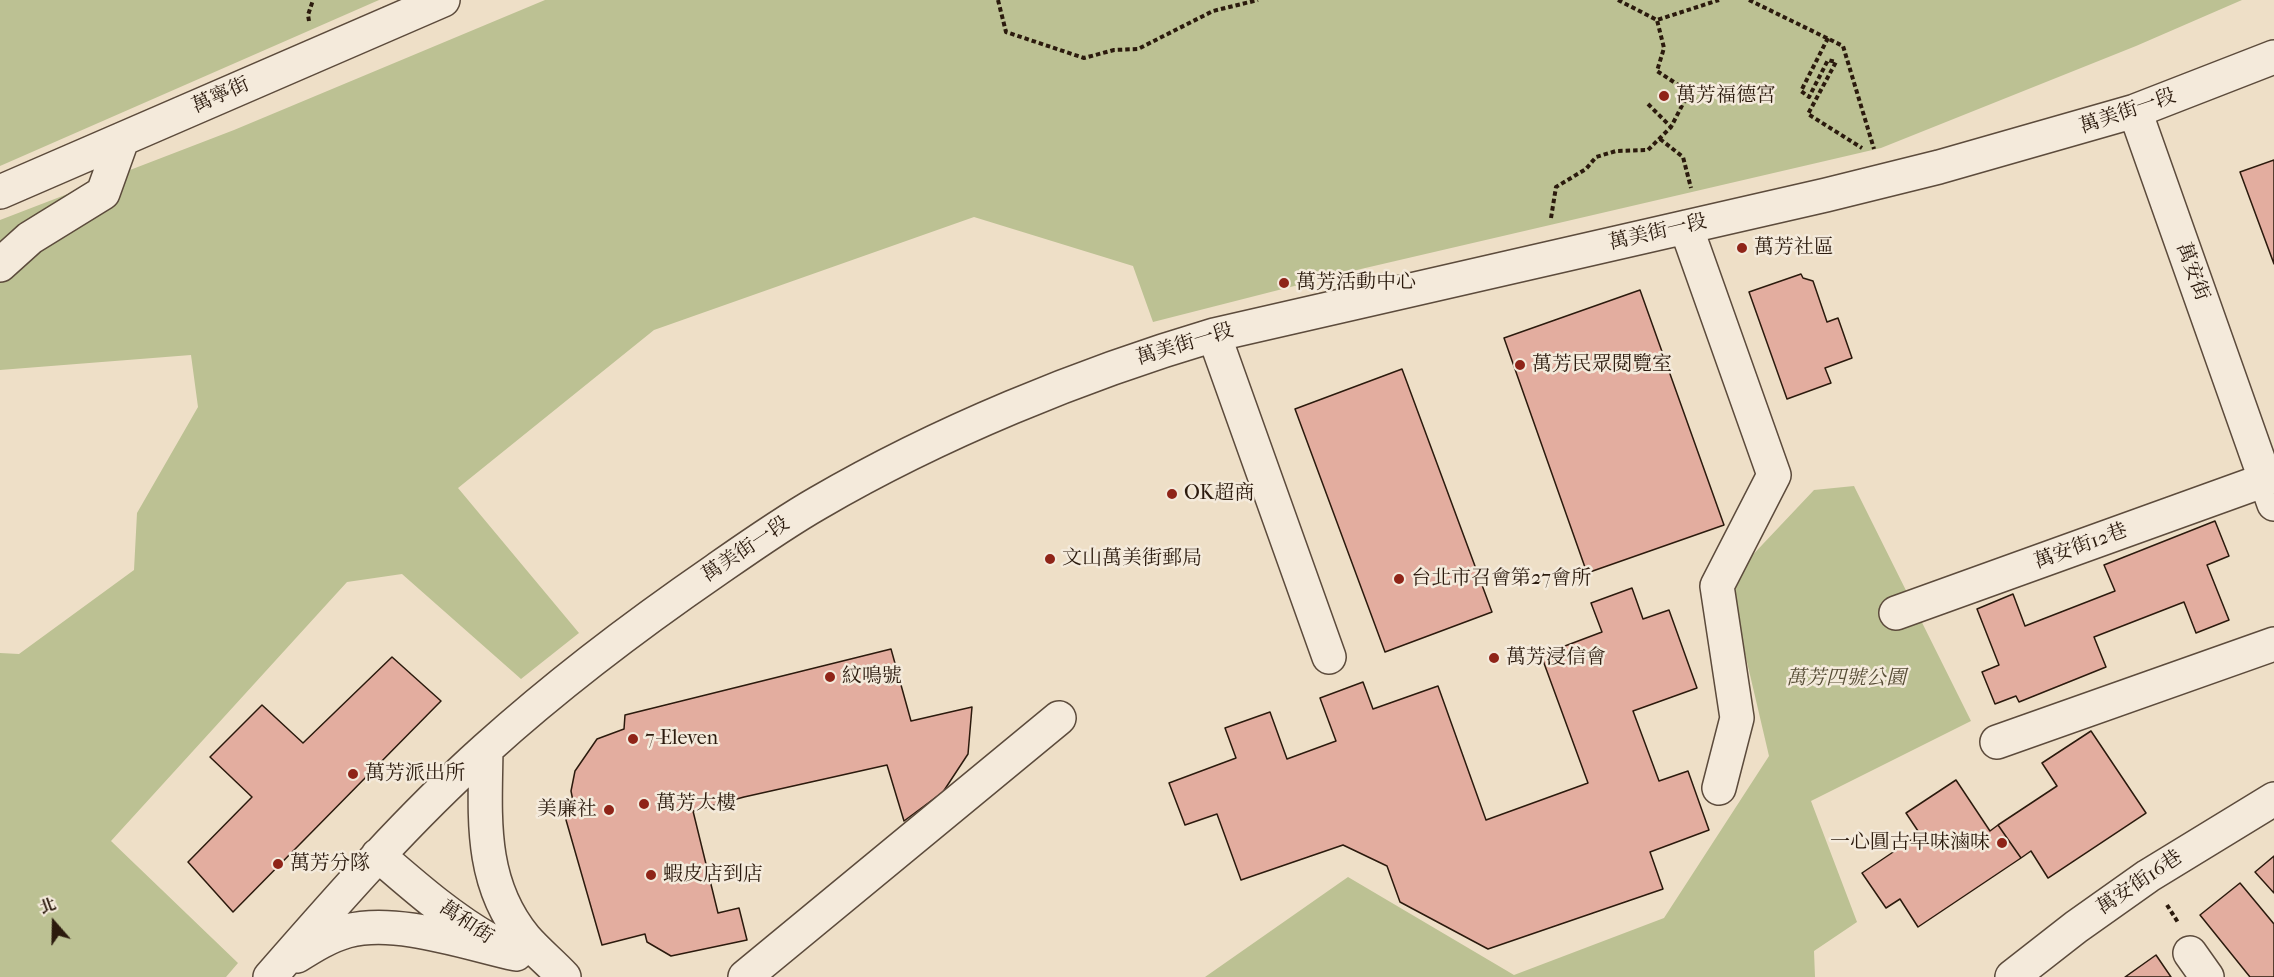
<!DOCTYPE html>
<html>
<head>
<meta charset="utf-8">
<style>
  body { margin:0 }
  #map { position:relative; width:2274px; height:977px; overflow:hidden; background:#eedfc7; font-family:"IM FELL French Canon","Noto Serif TC",serif }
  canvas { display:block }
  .north { position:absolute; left:24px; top:893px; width:60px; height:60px; -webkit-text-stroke:4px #f4eadb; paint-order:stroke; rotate:340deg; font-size:16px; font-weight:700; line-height:24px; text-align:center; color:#2b1a0d }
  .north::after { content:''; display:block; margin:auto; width:21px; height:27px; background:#2b1a0d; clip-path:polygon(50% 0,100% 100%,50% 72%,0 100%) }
</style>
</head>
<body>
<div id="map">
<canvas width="2274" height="977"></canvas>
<div class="north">北</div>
</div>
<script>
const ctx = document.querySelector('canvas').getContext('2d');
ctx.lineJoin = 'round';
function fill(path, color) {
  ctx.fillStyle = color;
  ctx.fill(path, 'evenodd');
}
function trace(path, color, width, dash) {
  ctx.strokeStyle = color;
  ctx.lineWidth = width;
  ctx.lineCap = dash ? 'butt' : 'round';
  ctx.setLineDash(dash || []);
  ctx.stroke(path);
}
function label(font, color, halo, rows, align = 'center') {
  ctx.font = font + ' "IM FELL French Canon","Noto Serif TC",serif';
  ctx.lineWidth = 5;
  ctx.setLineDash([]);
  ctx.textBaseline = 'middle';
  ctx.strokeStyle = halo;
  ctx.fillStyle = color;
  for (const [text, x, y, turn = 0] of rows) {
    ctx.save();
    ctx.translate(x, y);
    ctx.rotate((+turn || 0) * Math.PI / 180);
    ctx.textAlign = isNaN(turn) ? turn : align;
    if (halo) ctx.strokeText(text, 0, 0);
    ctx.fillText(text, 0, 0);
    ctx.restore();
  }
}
fill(new Path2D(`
  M 0,0 L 379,0 L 0,166 Z
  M 545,0 L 2242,0 L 2136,46 L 1881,148 L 1361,269 L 1153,322 L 1133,266 L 974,217 L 654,330 L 458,488 L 579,633 L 521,679 L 402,574 L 347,582 L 111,841 L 238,963 L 226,977 L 0,977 L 0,653 L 19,654 L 134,570 L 137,513 L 198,407 L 191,355 L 0,370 L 0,220 L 234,130 Z
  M 1854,486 L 1971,721 L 1811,801 L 1857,922 L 1814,951 L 1815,977 L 1205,977 L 1348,877 L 1514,975 L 1664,918 L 1769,756 L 1728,581 L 1814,490 Z`), '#bcc193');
const building = new Path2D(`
  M 2274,160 L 2274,264 L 2240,172 Z
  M 1801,274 L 1803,278 L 1813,281 L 1827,322 L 1838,318 L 1852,358 L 1825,368 L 1831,383 L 1787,399 L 1749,292 Z
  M 1640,290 L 1724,525 L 1587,573 L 1504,338 Z
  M 1402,369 L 1492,612 L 1385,652 L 1295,409 Z
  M 2215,521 L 2229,556 L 2207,565 L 2229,620 L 2196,633 L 2184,602 L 2094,637 L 2106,667 L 2019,702 L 2016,696 L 1995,704 L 1982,672 L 1999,665 L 1977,609 L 2013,594 L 2025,626 L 2115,591 L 2104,565 Z
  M 1632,588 L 1643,619 L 1669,610 L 1697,688 L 1633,711 L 1659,781 L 1688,771 L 1709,830 L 1650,852 L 1663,889 L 1488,949 L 1400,902 L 1387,866 L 1343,845 L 1241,880 L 1217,814 L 1185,825 L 1169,783 L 1236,758 L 1225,728 L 1270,712 L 1287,759 L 1336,741 L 1320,698 L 1363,682 L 1373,709 L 1438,686 L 1486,820 L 1588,783 L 1541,655 L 1602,632 L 1591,603 Z
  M 891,649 L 911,721 L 972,707 L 968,754 L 943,792 L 904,821 L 887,765 L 744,797 L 693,811 L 718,913 L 739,908 L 747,940 L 671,956 L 647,942 L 645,934 L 602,945 L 562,806 L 573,801 L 571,791 L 575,771 L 597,739 L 624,729 L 625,715 Z
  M 392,657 L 441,701 L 233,912 L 188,862 L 252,797 L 210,757 L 262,705 L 303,743 Z
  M 2091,731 L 2146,813 L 2048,878 L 2031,851 L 2021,858 L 1998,825 L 2057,786 L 2042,763 Z
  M 1956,780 L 1990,831 L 1998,825 L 2021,858 L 1918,927 L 1900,899 L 1886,908 L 1862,873 L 1920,834 L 1906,813 Z
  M 2274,856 L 2274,893 L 2255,872 Z
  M 2240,883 L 2274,924 L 2274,977 L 2250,977 L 2200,915 Z
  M 2156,955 L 2171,977 L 2125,977 Z`);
fill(building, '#e3ad9f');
trace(building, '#2b1a0d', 1.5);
const minor = new Path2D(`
  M 2135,111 L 2274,504
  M 0,192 L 443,0
  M 1686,227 L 1774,475 L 1717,586 L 1737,718 L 1719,788
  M 0,265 L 30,238 L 103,193 L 122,140
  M 1214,335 L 1329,657
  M 1896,613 L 2265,480
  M 1997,742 L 2274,644
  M 486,749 C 485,817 479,882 525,938 C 537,952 552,964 564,977
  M 378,855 C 414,886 450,918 491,941
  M 2190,953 L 2207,977
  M 297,956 C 313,946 329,936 347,931 C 397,918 466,943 516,954
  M 270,977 C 339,898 408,819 486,749 C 558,684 636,625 716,570 C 749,547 783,523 818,503 C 938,433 1082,374 1214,335 L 1826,195 L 1939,167 L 2135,111 L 2274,57
  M 745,977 L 1059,718
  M 2012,977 L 2076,927 L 2148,876 L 2274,799`);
trace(minor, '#5c4b3c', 36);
trace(new Path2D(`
  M 998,0 L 1006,32 L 1084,58 L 1114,50 L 1138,49 L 1213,11 L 1258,0
  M 1618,0 L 1657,20 L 1719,0
  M 1749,0 L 1843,46 L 1874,149
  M 309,21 L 308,15 L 313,0
  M 1828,38 L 1801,91 L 1809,97 L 1828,60 L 1836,62 L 1808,114 L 1862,148
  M 1648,104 L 1671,127
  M 1660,139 L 1683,157 L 1691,188
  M 1551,218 L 1556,187 L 1586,169 L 1596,157 L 1616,151 L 1648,150 L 1671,127 L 1689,92 L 1657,71 L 1664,48 L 1657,20
  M 2167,905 L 2179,924`), '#2b1a0d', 4, [4.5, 3]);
trace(minor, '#f4eadb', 33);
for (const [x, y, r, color] of [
  [1664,96,6,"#8f2418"],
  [1742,248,6,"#8f2418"],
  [1284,283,6,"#8f2418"],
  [1520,365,6,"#8f2418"],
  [1172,494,6,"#8f2418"],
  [1050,559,6,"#8f2418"],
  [1399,579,6,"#8f2418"],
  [1494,658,6,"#8f2418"],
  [830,677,6,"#8f2418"],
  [633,739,6,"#8f2418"],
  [353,774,6,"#8f2418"],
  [644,804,6,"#8f2418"],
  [609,810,6,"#8f2418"],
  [2002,843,6,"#8f2418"],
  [278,864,6,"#8f2418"],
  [651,875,6,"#8f2418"]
]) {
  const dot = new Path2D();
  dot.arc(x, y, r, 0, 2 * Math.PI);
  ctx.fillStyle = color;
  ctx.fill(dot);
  trace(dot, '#f4eadb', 2);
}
label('20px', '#2b1a0d', '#f4eadb', [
  ["萬寧街",221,96,-24],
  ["萬美街一段",2128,112,-19],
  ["萬美街一段",1658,233,-13],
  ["萬安街",2192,272,70],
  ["萬美街一段",1185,345,-17],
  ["萬安街12巷",2081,547,-20],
  ["萬美街一段",746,550,-34],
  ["萬安街16巷",2140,883,-34],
  ["萬和街",466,923,34]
]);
label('20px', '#2b1a0d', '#f4eadb', [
  ["萬芳福德宮",1676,96],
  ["萬芳社區",1754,248],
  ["萬芳活動中心",1296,283],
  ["萬芳民眾閱覽室",1532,365],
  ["OK超商",1184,494],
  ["文山萬美街郵局",1062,559],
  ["台北市召會第27會所",1411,579],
  ["萬芳浸信會",1506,658],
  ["紋鳴號",842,677],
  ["7-Eleven",645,739],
  ["萬芳派出所",365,774],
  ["萬芳大樓",656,804],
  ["美廉社",597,810,"right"],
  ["一心圓古早味滷味",1990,843,"right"],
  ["萬芳分隊",290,864],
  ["蝦皮店到店",663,875]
], 'left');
label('italic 20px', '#564c35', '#f4eadb', [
  ["萬芳四號公園",1846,679]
]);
</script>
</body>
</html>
